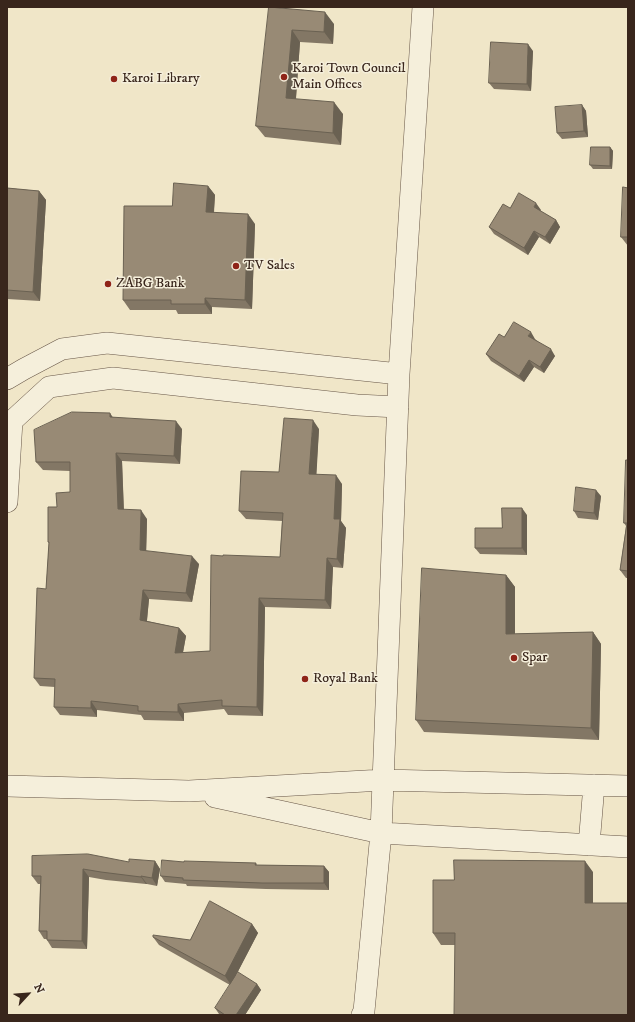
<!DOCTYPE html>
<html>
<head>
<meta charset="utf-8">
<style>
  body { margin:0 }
  #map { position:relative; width:635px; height:1022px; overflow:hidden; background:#f0e6c8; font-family:"IM FELL DW Pica",serif }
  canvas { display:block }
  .frame { position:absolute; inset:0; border:8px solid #39261c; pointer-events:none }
  .north { position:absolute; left:8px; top:974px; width:40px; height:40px; -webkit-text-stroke:3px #f5efdb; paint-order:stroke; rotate:64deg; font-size:11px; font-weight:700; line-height:16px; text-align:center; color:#39261c }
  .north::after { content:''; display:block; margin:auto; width:14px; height:18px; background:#39261c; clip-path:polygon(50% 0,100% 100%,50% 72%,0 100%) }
</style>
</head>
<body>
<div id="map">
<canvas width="635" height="1022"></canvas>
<div class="frame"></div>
<div class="north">N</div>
</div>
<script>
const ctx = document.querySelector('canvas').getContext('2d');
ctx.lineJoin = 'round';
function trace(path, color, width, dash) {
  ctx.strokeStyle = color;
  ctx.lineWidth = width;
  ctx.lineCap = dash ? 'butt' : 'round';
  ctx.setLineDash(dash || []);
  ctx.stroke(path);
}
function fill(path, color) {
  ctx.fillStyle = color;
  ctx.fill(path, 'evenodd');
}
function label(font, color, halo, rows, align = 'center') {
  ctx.font = font + ' "IM FELL DW Pica",serif';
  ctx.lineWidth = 3;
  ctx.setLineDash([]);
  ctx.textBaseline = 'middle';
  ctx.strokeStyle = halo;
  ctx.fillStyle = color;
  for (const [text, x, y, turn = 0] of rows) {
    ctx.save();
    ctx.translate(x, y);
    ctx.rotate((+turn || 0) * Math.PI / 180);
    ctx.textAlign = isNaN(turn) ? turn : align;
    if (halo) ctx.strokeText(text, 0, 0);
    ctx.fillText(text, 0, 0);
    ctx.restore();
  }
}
const minor = new Path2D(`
  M 7,379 L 24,369 L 62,349 L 107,343 L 399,374
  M 7,502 L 12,421 L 49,387 L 113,378 L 357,405 L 398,407
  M 7,786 L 189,791 L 383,780 L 628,786
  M 215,797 L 381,833 L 628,847
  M 589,845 L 594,785
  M 362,1015 L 364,1011 L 381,833 L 399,374 L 423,7`);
trace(minor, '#675647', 22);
trace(minor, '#f5efdb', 21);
fill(new Path2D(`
  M 269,7 L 334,24 L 333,44 L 300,42 L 296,99 L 343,114 L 341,145 L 265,137 L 256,126 Z
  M 533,51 L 531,91 L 494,89 L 489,83 Z
  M 582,105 L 586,111 L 588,137 L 562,139 L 557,133 Z
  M 610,147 L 613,151 L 612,169 L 593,169 L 590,165 Z
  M 208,186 L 215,195 L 214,213 L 255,224 L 252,309 L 212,307 L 212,314 L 178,314 L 176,310 L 130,310 L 123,300 L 172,206 Z
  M 7,188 L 39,191 L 46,200 L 40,301 L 7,299 Z
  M 628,188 L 628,246 L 621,237 Z
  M 510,208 L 541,210 L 540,211 L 556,220 L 560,227 L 550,244 L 539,237 L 528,255 L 494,234 L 489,227 Z
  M 504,337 L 535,339 L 555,356 L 544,373 L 534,367 L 524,382 L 491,361 L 486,354 Z
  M 113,417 L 182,429 L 180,464 L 122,461 L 124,510 L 147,519 L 146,551 L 199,564 L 192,602 L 149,599 L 147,621 L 179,628 L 186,636 L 183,653 L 210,651 L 280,557 L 282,521 L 246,519 L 239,511 L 279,472 L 319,429 L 316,474 L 342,484 L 341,521 L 346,528 L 343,568 L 333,567 L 331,609 L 265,607 L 263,716 L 228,715 L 224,709 L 184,713 L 184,721 L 144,720 L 141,715 L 97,710 L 97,717 L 60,715 L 54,707 L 55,687 L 40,686 L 34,678 L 46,589 L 49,543 L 48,542 L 57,507 L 70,492 L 70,471 L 43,470 L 36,462 Z
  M 628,460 L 628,578 L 626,578 L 620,570 L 626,526 L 624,523 Z
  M 601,496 L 598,520 L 578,518 L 574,511 Z
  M 527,515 L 527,555 L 480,554 L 475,548 L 502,528 Z
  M 506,575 L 515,587 L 515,634 L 593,632 L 601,644 L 599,740 L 424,732 L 416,720 Z
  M 155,861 L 160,869 L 157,886 L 147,884 L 146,884 L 106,880 L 89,877 L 87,949 L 52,948 L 47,940 L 47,939 L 44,939 L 39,931 L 40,884 L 38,884 L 32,876 L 129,862 Z
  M 184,862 L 256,863 L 257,865 L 324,866 L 329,872 L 329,890 L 266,889 L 187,886 L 186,884 L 165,882 L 161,876 Z
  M 593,872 L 455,945 L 441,945 L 433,933 L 454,880 Z
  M 252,924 L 258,933 L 236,975 L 257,984 L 261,990 L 245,1015 L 220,1015 L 219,1014 L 215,1008 L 230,985 L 159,945 L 153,937 L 190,940 Z`), '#837765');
fill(new Path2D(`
  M 325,12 L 334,24 L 333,44 L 324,32 Z
  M 292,30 L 300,42 L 295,110 L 286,98 Z
  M 528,44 L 533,51 L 531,91 L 527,84 Z
  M 334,102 L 343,114 L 341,145 L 333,133 Z
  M 582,105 L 586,111 L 588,137 L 584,131 Z
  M 610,147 L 613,151 L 612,169 L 610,166 Z
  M 208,186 L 215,195 L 213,222 L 206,212 Z
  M 39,191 L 46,200 L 40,301 L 33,292 Z
  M 536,203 L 541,210 L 539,213 L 534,207 Z
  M 248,214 L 255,224 L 252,309 L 245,300 Z
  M 556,220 L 560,227 L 550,244 L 545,237 Z
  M 534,231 L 539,237 L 528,255 L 524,248 Z
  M 205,298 L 212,307 L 212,314 L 205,304 Z
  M 531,332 L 535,339 L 533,342 L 528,336 Z
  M 551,349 L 555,356 L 544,373 L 540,367 Z
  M 529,360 L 534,367 L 524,382 L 519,376 Z
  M 110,413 L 116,422 L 110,417 Z
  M 313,420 L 319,429 L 316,483 L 309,474 Z
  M 176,421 L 182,429 L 180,464 L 174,456 Z
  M 116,453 L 122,461 L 124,518 L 118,509 Z
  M 336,475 L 342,484 L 341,521 L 346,528 L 343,568 L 337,559 L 334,519 Z
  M 596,490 L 601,496 L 598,520 L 594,513 Z
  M 522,508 L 527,515 L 527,555 L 522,548 Z
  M 141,510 L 147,519 L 146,559 L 140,550 Z
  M 192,556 L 199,564 L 192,602 L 186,593 Z
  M 327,558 L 333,567 L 331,609 L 325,600 Z
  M 506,575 L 515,587 L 515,646 L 506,634 Z
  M 143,590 L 149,599 L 146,629 L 140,620 Z
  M 259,598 L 265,607 L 263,716 L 257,707 Z
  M 179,628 L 186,636 L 181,662 L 175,653 Z
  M 593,632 L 601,644 L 599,740 L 591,728 Z
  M 91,701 L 97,710 L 97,717 L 91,708 Z
  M 178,704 L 184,713 L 184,721 L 178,712 Z
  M 155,861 L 160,869 L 157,886 L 152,878 Z
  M 585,861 L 593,872 L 593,914 L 585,903 Z
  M 324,866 L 329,872 L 329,890 L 324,883 Z
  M 83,869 L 89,877 L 87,949 L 82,941 Z
  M 141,876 L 147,884 L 146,884 L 141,877 Z
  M 252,924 L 258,933 L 231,985 L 225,976 Z
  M 257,984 L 261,990 L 245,1015 L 236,1015 Z`), '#6a6152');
const building = new Path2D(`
  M 269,7 L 325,12 L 324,32 L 292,30 L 286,98 L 334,102 L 333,133 L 256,126 Z
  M 491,42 L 528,44 L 527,84 L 489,83 Z
  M 582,105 L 584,131 L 557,133 L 555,107 Z
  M 591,147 L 610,147 L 610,166 L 590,165 Z
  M 174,183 L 208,186 L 206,212 L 248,214 L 245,300 L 205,298 L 205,304 L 171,304 L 171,300 L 123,300 L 124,206 L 172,206 Z
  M 623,187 L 628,188 L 628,237 L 621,237 Z
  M 7,188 L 39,191 L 33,292 L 7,290 Z
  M 519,193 L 536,203 L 534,207 L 556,220 L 545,237 L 534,231 L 524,248 L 489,227 L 503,204 L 510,208 Z
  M 514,322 L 531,332 L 528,336 L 551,349 L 540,367 L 529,360 L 519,376 L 486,354 L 499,334 L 504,337 Z
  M 72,412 L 110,413 L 110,417 L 176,421 L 174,456 L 116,453 L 118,509 L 141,510 L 140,550 L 192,556 L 186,593 L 143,590 L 140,620 L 179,628 L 175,653 L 210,651 L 211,555 L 223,556 L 223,555 L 280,557 L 283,513 L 239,511 L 241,471 L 279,472 L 284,418 L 313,420 L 309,474 L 336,475 L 334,519 L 340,519 L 337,559 L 327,558 L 325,600 L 259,598 L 257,707 L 222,706 L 222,700 L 178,704 L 178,712 L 138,711 L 138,706 L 91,701 L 91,708 L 54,707 L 55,679 L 34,678 L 37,588 L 46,589 L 49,542 L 48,542 L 48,507 L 57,507 L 56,493 L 70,492 L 70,462 L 36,462 L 34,430 Z
  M 626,460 L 628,460 L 628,571 L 620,570 L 627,523 L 624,523 Z
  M 576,487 L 596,490 L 594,513 L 574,511 Z
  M 502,508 L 522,508 L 522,548 L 475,548 L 475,528 L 502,528 Z
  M 422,568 L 506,575 L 506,634 L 593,632 L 591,728 L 416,720 Z
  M 88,854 L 129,862 L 129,859 L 155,861 L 152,878 L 141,876 L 141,877 L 101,872 L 83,869 L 82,941 L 47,940 L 47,931 L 39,931 L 41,876 L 32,876 L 32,856 Z
  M 162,860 L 184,862 L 184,861 L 256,863 L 255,865 L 324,866 L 324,883 L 262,883 L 183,880 L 183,878 L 161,876 Z
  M 454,860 L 585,861 L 585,903 L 628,903 L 628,1015 L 454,1015 L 455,933 L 433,933 L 433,880 L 454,880 Z
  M 210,901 L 252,924 L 225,976 L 153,937 L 153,935 L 190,940 Z
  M 238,972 L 257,984 L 236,1015 L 225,1015 L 215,1008 Z`);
fill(building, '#988a75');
trace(building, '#6a6152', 1);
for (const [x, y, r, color] of [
  [284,77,4,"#8f2418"],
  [114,79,4,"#8f2418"],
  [236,266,4,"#8f2418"],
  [108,284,4,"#8f2418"],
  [514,658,4,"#8f2418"],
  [305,679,4,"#8f2418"]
]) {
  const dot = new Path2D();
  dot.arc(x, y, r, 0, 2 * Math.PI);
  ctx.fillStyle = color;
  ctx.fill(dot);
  trace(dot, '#f5efdb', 1.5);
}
label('14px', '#39261c', '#f5efdb', [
  ["Karoi Town Council",292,69],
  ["Main Offices",292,85],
  ["Karoi Library",122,79],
  ["TV Sales",244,266],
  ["ZABG Bank",116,284],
  ["Spar",522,658],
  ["Royal Bank",313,679]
], 'left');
</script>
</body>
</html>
